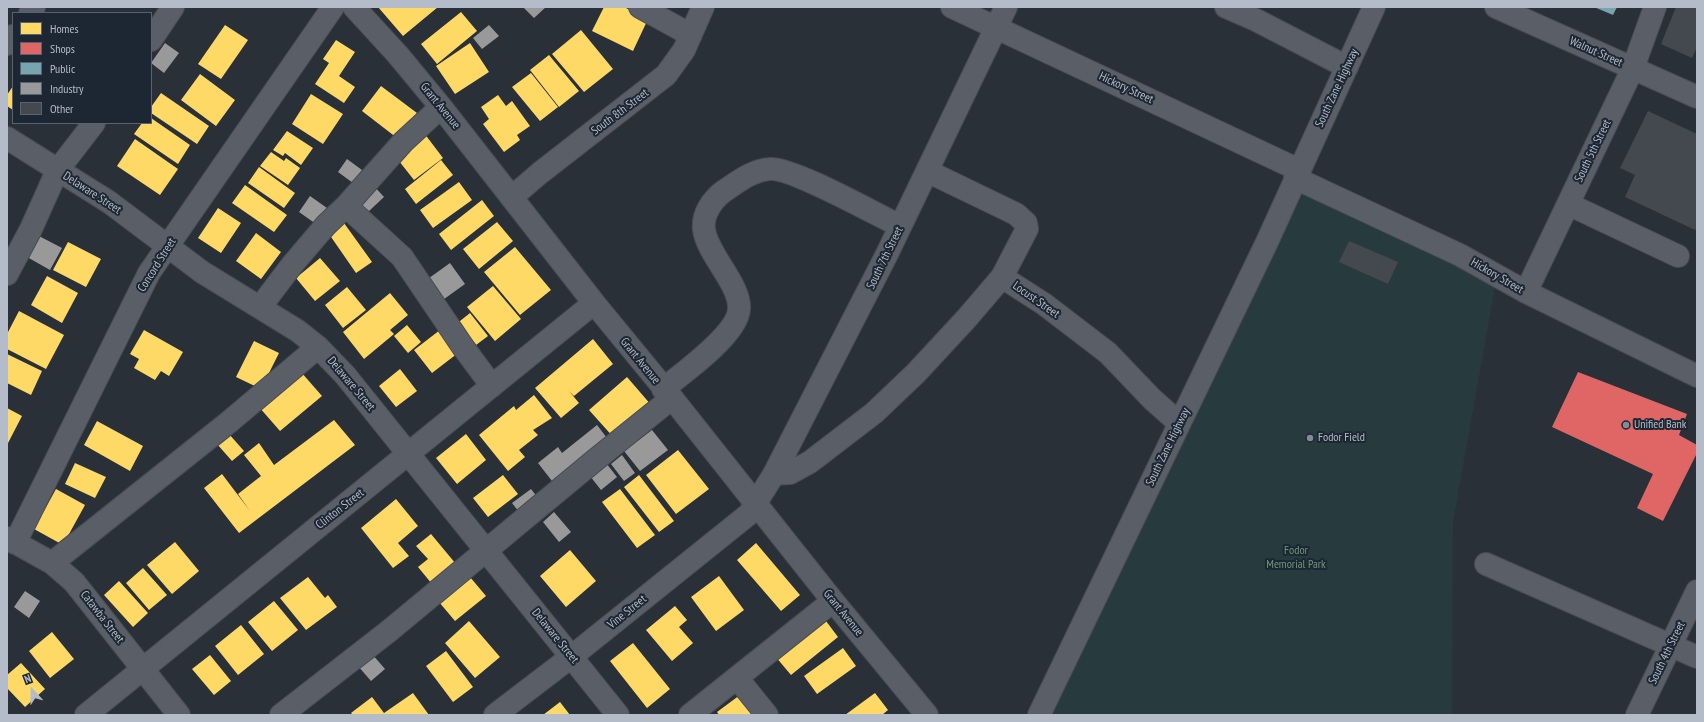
<!DOCTYPE html>
<html>
<head>
<meta charset="utf-8">
<style>
  body { margin:0 }
  #map { position:relative; width:1704px; height:722px; overflow:hidden; background:#2a3038; font-family:"PT Sans Narrow",sans-serif }
  canvas { display:block }
  .frame { position:absolute; inset:0; border:8px solid #b4bcc9; pointer-events:none }
  .legend { position:absolute; left:12px; top:12px; width:140px; height:112px; box-sizing:border-box; background:#1d2633; border:1px solid #59626f; margin:0; padding:5px 7px; list-style:none; font-size:12px; color:#b4bcc9 }
  .legend li { display:flex; align-items:center; gap:8px; height:20px }
  .legend b { width:20px; border:1px solid #59626f }
  .north { position:absolute; left:12px; top:670px; width:40px; height:40px; -webkit-text-stroke:3px #1d2633; paint-order:stroke; rotate:339deg; font-size:11px; font-weight:700; line-height:16px; text-align:center; color:#b4bcc9 }
  .north::after { content:''; display:block; margin:auto; width:14px; height:18px; background:#b4bcc9; clip-path:polygon(50% 0,100% 100%,50% 72%,0 100%) }
</style>
</head>
<body>
<div id="map">
<canvas width="1704" height="722"></canvas>
<div class="frame"></div>
<ul class="legend">
<li><b style="height:11px;background:#ffd966"></b>Homes</li>
<li><b style="height:11px;background:#e06666"></b>Shops</li>
<li><b style="height:11px;background:#76a5af"></b>Public</li>
<li><b style="height:11px;background:#999"></b>Industry</li>
<li><b style="height:11px;background:#444950"></b>Other</li>
</ul>
<div class="north">N</div>
</div>
<script>
const ctx = document.querySelector('canvas').getContext('2d');
ctx.lineJoin = 'round';
function fill(path, color) {
  ctx.fillStyle = color;
  ctx.fill(path, 'evenodd');
}
function trace(path, color, width, dash) {
  ctx.strokeStyle = color;
  ctx.lineWidth = width;
  ctx.lineCap = dash ? 'butt' : 'round';
  ctx.setLineDash(dash || []);
  ctx.stroke(path);
}
function label(font, color, halo, rows, align = 'center') {
  ctx.font = font + ' "PT Sans Narrow",sans-serif';
  ctx.lineWidth = 4;
  ctx.setLineDash([]);
  ctx.textBaseline = 'middle';
  ctx.strokeStyle = halo;
  ctx.fillStyle = color;
  for (const [text, x, y, turn = 0] of rows) {
    ctx.save();
    ctx.translate(x, y);
    ctx.rotate((+turn || 0) * Math.PI / 180);
    ctx.textAlign = isNaN(turn) ? turn : align;
    if (halo) ctx.strokeText(text, 0, 0);
    ctx.fillText(text, 0, 0);
    ctx.restore();
  }
}
fill(new Path2D(`
  M 1305,183 L 1497,276 L 1453,522 L 1452,715 L 1043,715 Z`), '#273a3e');
fill(new Path2D(`
  M 378,7 L 438,7 L 403,36 Z
  M 604,7 L 624,7 L 648,19 L 633,51 L 592,31 Z
  M 461,12 L 477,31 L 437,64 L 421,44 Z
  M 225,25 L 248,40 L 221,79 L 198,64 Z
  M 581,30 L 613,69 L 584,92 L 552,54 Z
  M 336,40 L 355,52 L 339,76 L 355,87 L 344,103 L 315,84 L 329,63 L 323,59 Z
  M 470,43 L 489,72 L 455,94 L 436,66 Z
  M 549,55 L 579,91 L 559,107 L 530,70 Z
  M 531,73 L 558,107 L 540,121 L 512,87 Z
  M 200,74 L 235,100 L 216,126 L 181,100 Z
  M 13,86 L 13,110 L 7,106 L 7,95 Z
  M 381,86 L 417,113 L 397,138 L 362,111 Z
  M 161,93 L 209,126 L 197,144 L 151,113 L 151,107 Z
  M 311,94 L 343,114 L 323,144 L 292,124 Z
  M 498,95 L 506,106 L 512,101 L 530,126 L 517,135 L 520,140 L 504,152 L 483,124 L 489,119 L 481,107 Z
  M 151,118 L 190,145 L 178,164 L 134,134 L 142,123 L 151,123 Z
  M 287,131 L 313,148 L 301,165 L 285,153 L 283,156 L 273,150 Z
  M 424,133 L 443,158 L 414,180 L 395,156 Z
  M 135,139 L 178,169 L 160,195 L 117,166 Z
  M 271,152 L 284,161 L 286,158 L 300,168 L 288,185 L 260,166 Z
  M 441,160 L 453,175 L 416,204 L 405,189 Z
  M 259,167 L 295,193 L 284,208 L 248,183 Z
  M 459,182 L 472,200 L 433,228 L 420,210 Z
  M 245,185 L 287,215 L 274,232 L 232,203 Z
  M 482,200 L 494,216 L 451,250 L 439,234 Z
  M 218,208 L 241,223 L 221,253 L 198,238 Z
  M 497,222 L 513,241 L 479,269 L 463,249 Z
  M 344,223 L 372,262 L 356,273 L 329,234 Z
  M 256,233 L 281,252 L 261,279 L 236,261 Z
  M 68,242 L 101,259 L 86,287 L 53,270 Z
  M 515,247 L 551,290 L 520,315 L 484,272 Z
  M 320,258 L 340,281 L 315,301 L 296,278 Z
  M 47,276 L 78,293 L 62,323 L 31,305 Z
  M 493,286 L 521,319 L 495,341 L 467,307 Z
  M 347,287 L 366,310 L 343,328 L 325,305 Z
  M 390,293 L 408,315 L 390,330 L 394,334 L 364,359 L 343,332 Z
  M 19,311 L 64,335 L 46,369 L 7,349 L 7,334 Z
  M 470,313 L 488,336 L 472,348 L 455,325 Z
  M 407,325 L 421,342 L 408,353 L 394,336 Z
  M 144,330 L 183,352 L 169,376 L 161,371 L 155,380 L 134,368 L 139,359 L 130,354 Z
  M 440,330 L 458,353 L 432,373 L 414,350 Z
  M 593,339 L 613,364 L 574,396 L 569,391 L 579,403 L 561,418 L 535,388 Z
  M 254,341 L 279,353 L 261,389 L 236,377 Z
  M 7,354 L 42,371 L 31,395 L 7,383 Z
  M 400,369 L 417,391 L 396,407 L 379,386 Z
  M 301,372 L 322,396 L 280,431 L 259,407 Z
  M 627,377 L 652,406 L 615,439 L 589,410 Z
  M 534,395 L 552,418 L 533,430 L 538,435 L 519,450 L 525,457 L 508,471 L 479,435 L 514,406 L 516,410 Z
  M 7,408 L 22,416 L 7,445 Z
  M 334,420 L 355,445 L 239,533 L 204,488 L 222,474 L 250,511 L 238,494 L 261,476 L 244,455 L 259,443 L 274,465 Z
  M 97,421 L 143,446 L 130,471 L 84,445 Z
  M 229,434 L 244,451 L 232,461 L 217,444 Z
  M 466,434 L 486,460 L 457,484 L 436,458 Z
  M 678,450 L 709,489 L 676,514 L 646,475 Z
  M 75,463 L 106,477 L 95,498 L 65,484 Z
  M 503,475 L 518,494 L 488,517 L 473,498 Z
  M 639,475 L 674,521 L 659,532 L 624,487 Z
  M 56,489 L 85,505 L 63,545 L 34,529 Z
  M 620,489 L 655,535 L 637,548 L 602,502 Z
  M 396,499 L 418,526 L 398,543 L 409,556 L 393,568 L 361,528 Z
  M 431,534 L 456,564 L 432,584 L 418,567 L 428,559 L 416,546 Z
  M 175,542 L 199,571 L 172,594 L 147,565 Z
  M 756,543 L 800,595 L 781,611 L 737,560 Z
  M 570,550 L 596,581 L 566,607 L 540,576 Z
  M 143,568 L 167,595 L 149,610 L 126,583 Z
  M 719,576 L 744,610 L 716,631 L 691,597 Z
  M 308,577 L 325,598 L 328,595 L 337,607 L 306,630 L 280,598 Z
  M 470,577 L 486,596 L 455,621 L 439,602 Z
  M 119,581 L 148,613 L 133,627 L 104,595 Z
  M 274,601 L 298,630 L 272,651 L 248,622 Z
  M 675,606 L 687,620 L 679,627 L 693,643 L 672,661 L 646,630 Z
  M 823,617 L 838,637 L 791,675 L 775,656 Z
  M 469,621 L 500,657 L 475,678 L 445,643 Z
  M 241,625 L 264,654 L 238,675 L 215,646 Z
  M 52,632 L 74,659 L 50,678 L 29,651 Z
  M 633,643 L 670,689 L 647,708 L 610,661 Z
  M 843,648 L 856,666 L 817,694 L 804,676 Z
  M 446,651 L 473,687 L 453,702 L 426,666 Z
  M 210,655 L 231,681 L 214,695 L 192,669 Z
  M 21,663 L 45,689 L 25,707 L 7,688 L 7,675 Z
  M 413,693 L 429,715 L 353,715 L 351,713 L 372,697 L 384,713 Z
  M 875,693 L 888,710 L 882,715 L 845,715 Z
  M 740,695 L 754,715 L 719,715 L 717,712 Z
  M 560,702 L 570,715 L 543,715 Z`), '#ffd966');
fill(new Path2D(`
  M 1578,372 L 1687,414 L 1679,435 L 1697,445 L 1697,453 L 1663,521 L 1637,508 L 1653,474 L 1552,427 Z`), '#e06666');
fill(new Path2D(`
  M 1594,7 L 1617,7 L 1613,15 Z`), '#76a5af');
fill(new Path2D(`
  M 523,7 L 546,7 L 534,18 Z
  M 489,25 L 499,36 L 482,49 L 473,38 Z
  M 165,43 L 179,53 L 164,73 L 151,63 Z
  M 347,159 L 362,170 L 353,183 L 338,172 Z
  M 373,185 L 384,197 L 368,212 L 357,200 Z
  M 310,196 L 327,208 L 316,224 L 299,212 Z
  M 39,236 L 62,248 L 50,270 L 27,257 Z
  M 450,263 L 465,284 L 440,302 L 425,281 Z
  M 597,425 L 607,438 L 552,481 L 538,463 L 558,447 L 562,453 Z
  M 652,430 L 668,450 L 640,471 L 624,451 Z
  M 622,455 L 635,473 L 624,481 L 611,464 Z
  M 606,463 L 617,477 L 601,490 L 590,476 Z
  M 531,489 L 538,498 L 519,512 L 512,503 Z
  M 554,512 L 571,532 L 559,542 L 543,522 Z
  M 25,591 L 40,601 L 29,618 L 14,607 Z
  M 372,654 L 385,669 L 371,681 L 358,666 Z`), '#999');
fill(new Path2D(`
  M 1676,7 L 1697,7 L 1697,47 L 1692,58 L 1661,44 Z
  M 1648,111 L 1697,134 L 1697,227 L 1695,230 L 1625,197 L 1635,175 L 1620,168 Z
  M 1349,241 L 1398,262 L 1388,284 L 1339,262 Z`), '#444950');
const minor = new Path2D(`
  M 354,7 L 398,55 L 441,107 L 594,303 L 672,398 L 833,601 L 927,715
  M 640,7 L 691,35
  M 952,7 L 1299,170
  M 1226,7 L 1256,20 L 1347,67
  M 1496,7 L 1697,97
  M 30,13 L 34,7
  M 151,40 L 173,7
  M 7,44 L 13,36
  M 7,138 L 109,202 L 202,272 L 298,331 L 318,347 L 345,375 L 618,715
  M 1295,178 L 1460,255 L 1526,292 L 1697,376
  M 512,197 L 540,173 L 666,75 L 684,50 L 703,7
  M 1568,204 L 1678,256
  M 346,206 L 402,257 L 463,347 L 492,386
  M 7,274 L 31,229 L 57,171 L 94,123
  M 1002,277 L 1044,304 L 1108,353 L 1152,399 L 1179,423
  M 1526,292 L 1633,68 L 1655,7
  M 261,306 L 292,265 L 326,225 L 346,206 L 403,142 L 441,107
  M 663,389 C 682,374 738,334 739,309 C 741,285 706,253 704,229 C 702,214 713,199 724,191 C 739,181 753,170 770,169 C 792,167 877,215 900,226
  M 774,474 L 790,473 L 810,462 L 874,413 L 916,373 L 967,318 L 1002,277 L 1027,229 L 1026,223 L 1016,214 L 927,171
  M 7,538 L 52,563 L 74,582 L 179,715
  M 15,543 L 149,273 L 333,7
  M 52,563 L 229,422 L 318,347
  M 1486,564 L 1697,657
  M 737,678 L 767,715
  M 86,715 L 594,303
  M 281,715 L 389,631 L 594,461 L 672,398
  M 495,715 L 571,657 L 749,514 L 774,474 L 887,254 L 1006,7
  M 690,715 L 833,601
  M 1039,715 L 1267,242 L 1374,7
  M 1637,715 L 1697,591`);
trace(minor, '#484c53', 24);
trace(minor, '#5a5e66', 22);
for (const [x, y, r, color] of [
  [1626,425,4,"#848b96"],
  [1310,438,4,"#848b96"]
]) {
  const dot = new Path2D();
  dot.arc(x, y, r, 0, 2 * Math.PI);
  ctx.fillStyle = color;
  ctx.fill(dot);
  trace(dot, '#1d2633', 1.5);
}
label('12px', '#b4bcc9', '#1d2633', [
  ["Walnut Street",1596,52,24],
  ["Hickory Street",1126,88,25],
  ["South Zane Highway",1337,88,-65],
  ["Grant Avenue",440,106,51],
  ["South 8th Street",620,112,-37],
  ["South 5th Street",1593,151,-64],
  ["Delaware Street",92,193,33],
  ["South 7th Street",885,258,-64],
  ["Concord Street",157,265,-58],
  ["Hickory Street",1497,276,30],
  ["Locust Street",1036,300,35],
  ["Grant Avenue",640,361,51],
  ["Delaware Street",351,384,50],
  ["South Zane Highway",1168,447,-64],
  ["Clinton Street",340,509,-38],
  ["Vine Street",627,612,-39],
  ["Grant Avenue",843,613,51],
  ["Catawba Street",102,617,52],
  ["Delaware Street",555,636,51],
  ["South 4th Street",1667,653,-64]
]);
label('12px', '#b4bcc9', '#1d2633', [
  ["Unified Bank",1634,425],
  ["Fodor Field",1318,438]
], 'left');
label('12px', '#6b9a76', '#1d2633', [
  ["Fodor",1296,551],
  ["Memorial Park",1296,565]
]);
</script>
</body>
</html>
